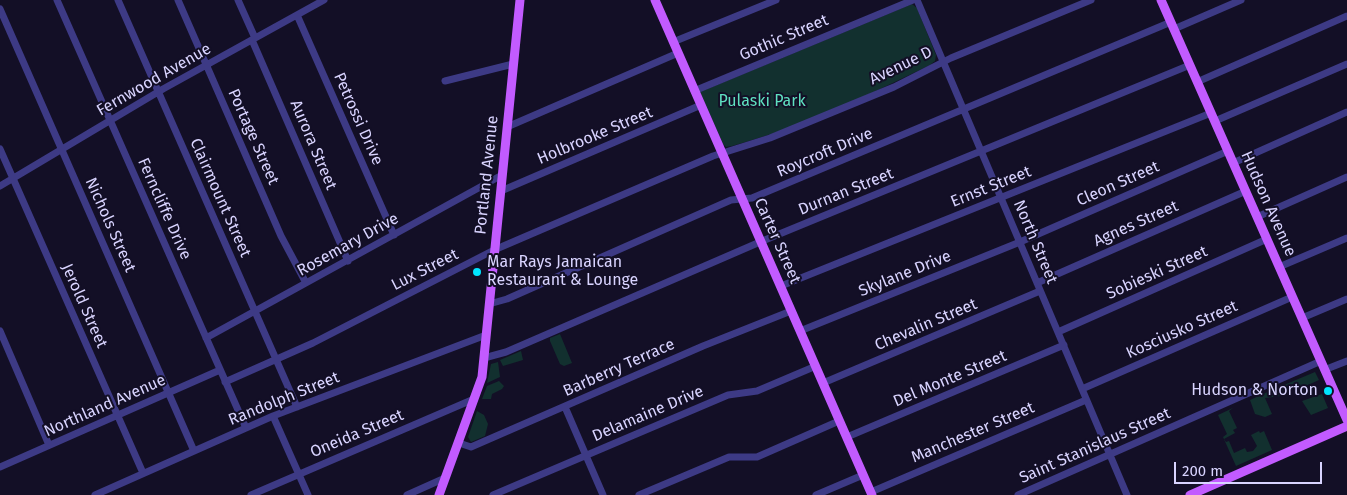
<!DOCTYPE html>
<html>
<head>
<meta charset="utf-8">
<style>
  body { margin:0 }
  #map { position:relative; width:1347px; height:495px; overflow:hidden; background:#130f26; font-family:"Fira Sans",sans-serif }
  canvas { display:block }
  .scale { position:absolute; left:1174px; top:462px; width:148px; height:22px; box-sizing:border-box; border:2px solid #d9d4ff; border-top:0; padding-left:6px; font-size:15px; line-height:18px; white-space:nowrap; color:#d9d4ff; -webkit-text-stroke:4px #130f26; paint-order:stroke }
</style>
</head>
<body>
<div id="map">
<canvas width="1347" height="495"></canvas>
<div class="scale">200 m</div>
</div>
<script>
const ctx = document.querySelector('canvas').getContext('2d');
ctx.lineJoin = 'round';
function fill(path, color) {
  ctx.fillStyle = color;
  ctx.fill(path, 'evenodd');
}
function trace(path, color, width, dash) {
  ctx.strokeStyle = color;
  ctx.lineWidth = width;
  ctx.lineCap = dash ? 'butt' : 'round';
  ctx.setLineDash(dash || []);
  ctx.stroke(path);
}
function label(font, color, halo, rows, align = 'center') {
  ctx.font = font + ' "Fira Sans",sans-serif';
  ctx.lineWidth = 4;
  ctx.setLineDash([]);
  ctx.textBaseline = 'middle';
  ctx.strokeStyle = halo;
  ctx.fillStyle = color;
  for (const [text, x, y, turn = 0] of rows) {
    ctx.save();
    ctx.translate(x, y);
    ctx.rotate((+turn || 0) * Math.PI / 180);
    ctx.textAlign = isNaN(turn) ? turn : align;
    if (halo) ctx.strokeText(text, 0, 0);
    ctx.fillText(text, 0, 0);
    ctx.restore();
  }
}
fill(new Path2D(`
  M 912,4 L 917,8 L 936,55 L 935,61 L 930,65 C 867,96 801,127 732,146 L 726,147 L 723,144 L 700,92 Z
  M 560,334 L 572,363 L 564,366 L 560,364 L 550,341 L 550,338 Z
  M 521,351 L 523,360 L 503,366 L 500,360 Z
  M 498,362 L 500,377 L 487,383 L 491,364 Z
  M 1315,372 L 1319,380 L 1299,389 L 1296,385 L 1286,389 L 1284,385 Z
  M 499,381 L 504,386 L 502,389 L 492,394 L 491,399 L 482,399 L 487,386 Z
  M 1283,385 L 1285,390 L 1280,392 L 1281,396 L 1265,398 L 1272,414 L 1265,417 L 1255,414 L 1250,400 Z
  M 1322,394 L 1328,408 L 1311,415 L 1302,401 Z
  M 1233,408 L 1229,411 L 1237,428 L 1233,430 L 1235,433 L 1224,439 L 1226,442 L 1229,441 L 1234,453 L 1245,448 L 1247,452 L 1253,451 L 1257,446 L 1251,435 L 1259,431 L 1260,433 L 1264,431 L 1272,450 L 1236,466 L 1223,437 L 1227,434 L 1218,415 Z
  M 477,411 L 484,415 L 488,424 L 485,436 L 471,442 L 468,437 Z`), '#12302f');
trace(new Path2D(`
  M 57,0 L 246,428
  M 118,0 L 297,407
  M 178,0 L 281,236 L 306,283
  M 238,0 L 255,38
  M 917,0 L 1127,495
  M 0,9 L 194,451
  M 297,15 L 394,235
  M 1174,29 L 1241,0
  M 252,40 L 348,261
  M 673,42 L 776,0
  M 445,81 L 513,64
  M 1197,82 L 1347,16
  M 694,91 L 913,0
  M 1215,121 L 1347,64
  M 507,127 L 678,53
  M 0,149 L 143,473
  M 1233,163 L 1347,112
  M 0,186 L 163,89 L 324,0
  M 501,191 L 701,105
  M 1257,217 L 1347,177
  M 1279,267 L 1347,238
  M 1037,283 L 1246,191
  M 781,286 L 1211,113
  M 489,304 L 507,299 L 731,200 L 752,198 L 1171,22
  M 1302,318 L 1347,299
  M 0,331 L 49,445
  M 800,331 L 1020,242 L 1228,151
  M 1058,332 L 1267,239
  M 206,338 L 502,175
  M 484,358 L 506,352 L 760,242 L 1190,65
  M 1324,370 L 1347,361
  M 225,382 L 313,343 L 494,250 L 713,156 L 770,138 L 894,87 L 951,58 L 1091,0
  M 823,383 L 1040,291
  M 1082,389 L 1292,297
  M 565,407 L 603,495
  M 273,416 L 308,495
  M 847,437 L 1064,345
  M 459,443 L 471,447 L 703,346 L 791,311
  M 0,467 L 220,370
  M 871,492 L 1086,400
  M 95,495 L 273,416 L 486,335
  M 251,495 L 474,399
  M 407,495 L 445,478
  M 493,495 L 728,395 L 757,391 L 816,366
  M 639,495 L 729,457 L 757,457 L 839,421
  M 816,495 L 863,475
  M 1018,495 L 1321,361`), '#3d3a85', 7);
trace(new Path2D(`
  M 655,0 L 872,495
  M 1161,0 L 1347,420
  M 439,495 L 482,377 L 520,0
  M 1190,495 L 1347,426`), '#c25bff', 9);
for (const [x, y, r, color] of [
  [477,272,5,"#00e5ff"],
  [1328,391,5,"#00e5ff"]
]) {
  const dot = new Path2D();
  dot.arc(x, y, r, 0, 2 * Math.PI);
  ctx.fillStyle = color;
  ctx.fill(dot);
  trace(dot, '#130f26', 2);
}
label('16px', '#d9d4ff', '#130f26', [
  ["Gothic Street",784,38,-23],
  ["Avenue D",901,66,-26],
  ["Fernwood Avenue",154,80,-30],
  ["Petrossi Drive",358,119,66],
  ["Holbrooke Street",595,136,-23],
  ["Portage Street",253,137,66],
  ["Aurora Street",313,145,67],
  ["Roycroft Drive",825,153,-23],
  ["Portland Avenue",487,175,-84],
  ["Cleon Street",1118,184,-24],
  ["Ernst Street",991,187,-22],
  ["Durnan Street",846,192,-22],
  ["Clairmount Street",220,198,66],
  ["Hudson Avenue",1268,204,66],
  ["Ferncliffe Drive",164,209,66],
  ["Agnes Street",1136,224,-24],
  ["Nichols Street",110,225,66],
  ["Carter Street",777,241,66],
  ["North Street",1035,242,67],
  ["Rosemary Drive",348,245,-29],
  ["Lux Street",425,270,-27],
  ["Sobieski Street",1157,273,-24],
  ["Skylane Drive",905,274,-22],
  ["Jerold Street",84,306,66],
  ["Chevalin Street",926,325,-23],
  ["Kosciusko Street",1182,330,-24],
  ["Barberry Terrace",619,368,-24],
  ["Del Monte Street",950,379,-23],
  ["Randolph Street",284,399,-22],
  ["Northland Avenue",105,406,-24],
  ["Delamaine Drive",648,414,-23],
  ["Manchester Street",973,433,-23],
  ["Oneida Street",357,434,-23],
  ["Saint Stanislaus Street",1095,446,-24]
]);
label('16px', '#5fe0c0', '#130f26', [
  ["Pulaski Park",762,102]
]);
label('16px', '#d9d4ff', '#130f26', [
  ["Mar Rays Jamaican",487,263],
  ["Restaurant & Lounge",487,281],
  ["Hudson & Norton",1318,391,"right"]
], 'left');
</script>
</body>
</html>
